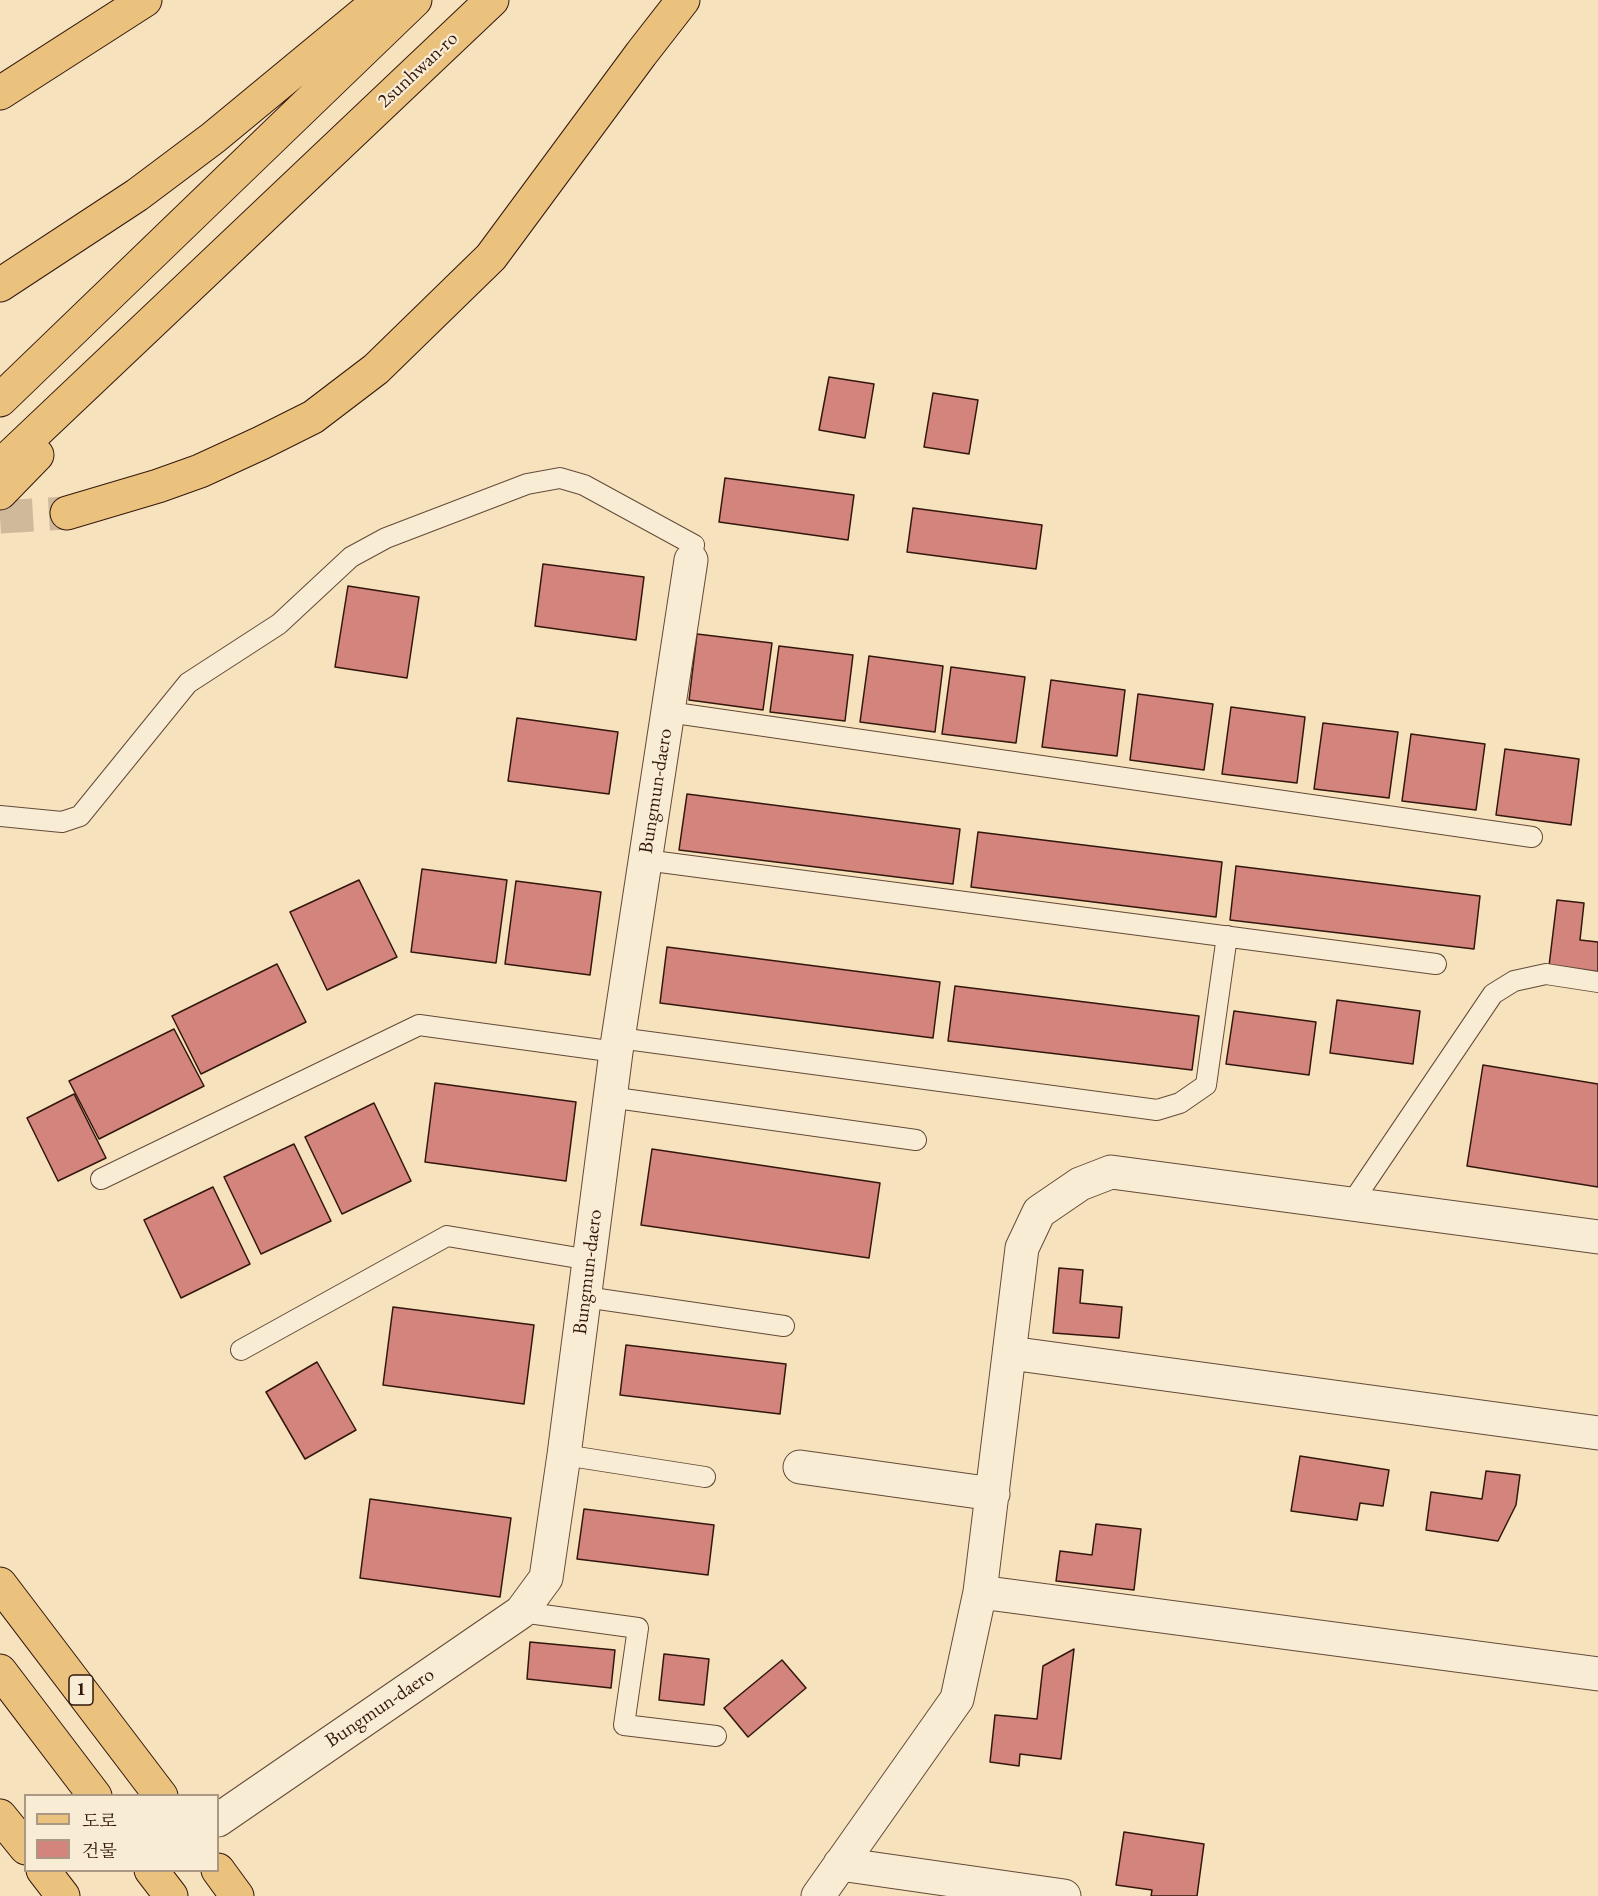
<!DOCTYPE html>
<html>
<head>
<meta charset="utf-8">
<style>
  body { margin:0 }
  #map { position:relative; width:1598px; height:1896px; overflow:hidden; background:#f6e2bd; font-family:"EB Garamond","Noto Serif KR",serif }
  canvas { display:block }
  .legend { position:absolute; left:24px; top:1794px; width:195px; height:78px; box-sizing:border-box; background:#f9ecd4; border:2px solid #aa9784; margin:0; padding:8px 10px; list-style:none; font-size:18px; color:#33170c }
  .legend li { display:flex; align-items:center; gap:12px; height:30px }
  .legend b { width:30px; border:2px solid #aa9784 }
</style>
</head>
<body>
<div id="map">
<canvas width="1598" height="1896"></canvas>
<ul class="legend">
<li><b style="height:8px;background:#ebc17e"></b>도로</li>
<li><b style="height:16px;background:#d2847d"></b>건물</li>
</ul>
</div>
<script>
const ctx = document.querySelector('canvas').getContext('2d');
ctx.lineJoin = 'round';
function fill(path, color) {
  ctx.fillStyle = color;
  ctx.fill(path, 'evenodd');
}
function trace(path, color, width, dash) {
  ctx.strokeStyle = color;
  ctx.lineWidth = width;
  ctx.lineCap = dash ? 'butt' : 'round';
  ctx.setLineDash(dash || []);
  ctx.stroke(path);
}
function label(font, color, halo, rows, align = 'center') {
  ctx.font = font + ' "EB Garamond",serif';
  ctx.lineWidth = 4.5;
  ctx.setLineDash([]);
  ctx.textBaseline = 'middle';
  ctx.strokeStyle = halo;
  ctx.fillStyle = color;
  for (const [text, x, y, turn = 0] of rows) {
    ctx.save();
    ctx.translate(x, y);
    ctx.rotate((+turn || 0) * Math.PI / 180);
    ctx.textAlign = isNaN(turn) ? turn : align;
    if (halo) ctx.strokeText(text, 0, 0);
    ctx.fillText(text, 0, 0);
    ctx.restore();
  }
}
const building = new Path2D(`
  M 829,377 L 874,384 L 865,438 L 819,430 Z
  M 933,393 L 978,400 L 969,454 L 924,447 Z
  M 725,478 L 854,495 L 848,540 L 719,522 Z
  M 913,508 L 1042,525 L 1036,569 L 907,552 Z
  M 543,564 L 644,577 L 636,640 L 535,626 Z
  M 348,586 L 419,597 L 407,678 L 335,667 Z
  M 697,634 L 772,643 L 763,710 L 689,700 Z
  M 779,646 L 853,655 L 845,721 L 770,712 Z
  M 869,656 L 943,666 L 935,732 L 860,722 Z
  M 951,667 L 1025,677 L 1016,743 L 942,734 Z
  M 1051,680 L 1125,690 L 1117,756 L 1042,747 Z
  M 1138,694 L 1213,704 L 1204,770 L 1130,760 Z
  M 1231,707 L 1305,717 L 1297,783 L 1222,774 Z
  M 517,718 L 618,732 L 609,794 L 508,781 Z
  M 1323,723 L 1398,732 L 1389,798 L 1314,789 Z
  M 1411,734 L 1485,744 L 1476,810 L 1402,801 Z
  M 1505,749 L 1579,759 L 1571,825 L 1496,815 Z
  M 687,794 L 960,829 L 953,884 L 679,850 Z
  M 978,832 L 1222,862 L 1216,917 L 971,887 Z
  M 1236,866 L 1480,896 L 1474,949 L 1230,920 Z
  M 422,869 L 507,880 L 496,963 L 411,952 Z
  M 359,880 L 397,957 L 327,990 L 290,912 Z
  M 516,881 L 601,892 L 590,975 L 505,964 Z
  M 1557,900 L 1584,903 L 1580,940 L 1598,942 L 1598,972 L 1549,966 Z
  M 667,947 L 940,982 L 933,1038 L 660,1003 Z
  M 277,964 L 306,1022 L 201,1074 L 172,1016 Z
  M 955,986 L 1199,1016 L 1192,1070 L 948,1041 Z
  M 1337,1000 L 1420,1011 L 1413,1064 L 1330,1053 Z
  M 1234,1011 L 1316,1022 L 1309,1075 L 1226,1064 Z
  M 174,1029 L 204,1086 L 99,1139 L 69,1081 Z
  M 1483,1065 L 1598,1084 L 1598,1187 L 1467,1166 Z
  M 435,1083 L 576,1102 L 566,1181 L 425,1162 Z
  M 74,1094 L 106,1158 L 58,1181 L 27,1118 Z
  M 374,1103 L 411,1181 L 342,1214 L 305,1137 Z
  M 294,1144 L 331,1221 L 261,1254 L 224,1177 Z
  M 652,1149 L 880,1183 L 869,1258 L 641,1225 Z
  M 213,1187 L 250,1264 L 181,1298 L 144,1220 Z
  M 1059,1268 L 1083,1270 L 1080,1303 L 1122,1307 L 1119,1338 L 1053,1333 Z
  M 393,1307 L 534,1325 L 524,1404 L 383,1385 Z
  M 626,1345 L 786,1364 L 780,1414 L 620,1395 Z
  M 317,1362 L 356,1430 L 305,1459 L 266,1392 Z
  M 1300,1456 L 1389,1470 L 1383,1506 L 1360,1503 L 1357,1520 L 1291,1511 Z
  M 1486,1471 L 1520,1475 L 1516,1505 L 1498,1541 L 1426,1530 L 1431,1492 L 1482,1499 Z
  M 370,1499 L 511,1518 L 500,1597 L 360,1578 Z
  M 584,1509 L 714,1525 L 708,1575 L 577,1559 Z
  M 1096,1524 L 1141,1529 L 1134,1590 L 1056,1581 L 1060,1551 L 1092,1555 Z
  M 530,1642 L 615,1650 L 611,1688 L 527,1679 Z
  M 1074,1649 L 1061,1759 L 1020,1754 L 1019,1766 L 990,1762 L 995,1715 L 1037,1719 L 1043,1666 Z
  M 664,1654 L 709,1659 L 704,1705 L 659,1700 Z
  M 782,1660 L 806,1688 L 748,1737 L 724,1708 Z
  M 1124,1832 L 1204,1844 L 1197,1896 L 1151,1896 L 1152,1890 L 1116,1885 Z`);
fill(building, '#d2847d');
trace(building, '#33170c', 1.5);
trace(new Path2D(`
  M 0,517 L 67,513`), '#cfb99a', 33, [33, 16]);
const lane = new Path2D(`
  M 668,712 L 1532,837
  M 0,816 L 62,822 L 80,816 L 188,683 L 279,624 L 351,557 L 386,538 L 527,484 L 560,478 L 584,485 L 694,545 L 691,560
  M 645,860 L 1436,964
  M 619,1038 L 1157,1110 L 1180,1103 L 1206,1085 L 1227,936
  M 609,1097 L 916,1140
  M 101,1179 L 419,1025 L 616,1052
  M 1351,1204 L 1493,994 L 1514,981 L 1546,974 L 1598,982
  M 585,1297 L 784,1326
  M 241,1350 L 447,1236 L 590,1260
  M 564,1455 L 705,1477
  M 521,1612 L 638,1628 L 624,1725 L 716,1736`);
const street = new Path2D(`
  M 1010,1353 L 1598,1433
  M 800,1467 L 993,1494
  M 980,1592 L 1598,1674
  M 218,1820 L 521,1612 L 546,1578 L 564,1455 L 616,1052 L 691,560
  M 840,1864 L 1064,1896
  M 818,1896 L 957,1699 L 980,1592 L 1022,1248 L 1039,1212 L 1080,1184 L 1111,1172 L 1598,1237`);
const primary = new Path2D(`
  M 0,1584 L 161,1796
  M 0,1671 L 95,1796
  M 151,1870 L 171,1896
  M 218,1870 L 237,1896`);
const highway = new Path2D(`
  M 0,93 L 145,0
  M 0,285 L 137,195 L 213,138 L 380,0
  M 0,400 L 415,0
  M 0,466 L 492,0
  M 0,493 L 37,455
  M 67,513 L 158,486 L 200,471 L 261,443 L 313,417 L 376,369 L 491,257 L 641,54 L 683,0
  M 0,1816 L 26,1848
  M 43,1870 L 63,1896`);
trace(lane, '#644a38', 22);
trace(street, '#644a38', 35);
trace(primary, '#33170c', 35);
trace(highway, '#33170c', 35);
trace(lane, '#f9ecd4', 20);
trace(street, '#f9ecd4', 33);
trace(primary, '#ebc17e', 33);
trace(highway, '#ebc17e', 33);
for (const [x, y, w] of [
  [81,1690,24]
]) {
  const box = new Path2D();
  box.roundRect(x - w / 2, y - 15, w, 30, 4.5);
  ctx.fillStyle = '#f9ecd4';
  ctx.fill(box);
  trace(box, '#33170c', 1.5);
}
label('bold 18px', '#33170c', null, [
  ["1",81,1690]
]);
label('20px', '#33170c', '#f9ecd4', [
  ["2sunhwan-ro",418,70,-43],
  ["Bungmun-daero",656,791,-81],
  ["Bungmun-daero",588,1272,-83],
  ["Bungmun-daero",380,1708,-34]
]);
</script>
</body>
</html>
